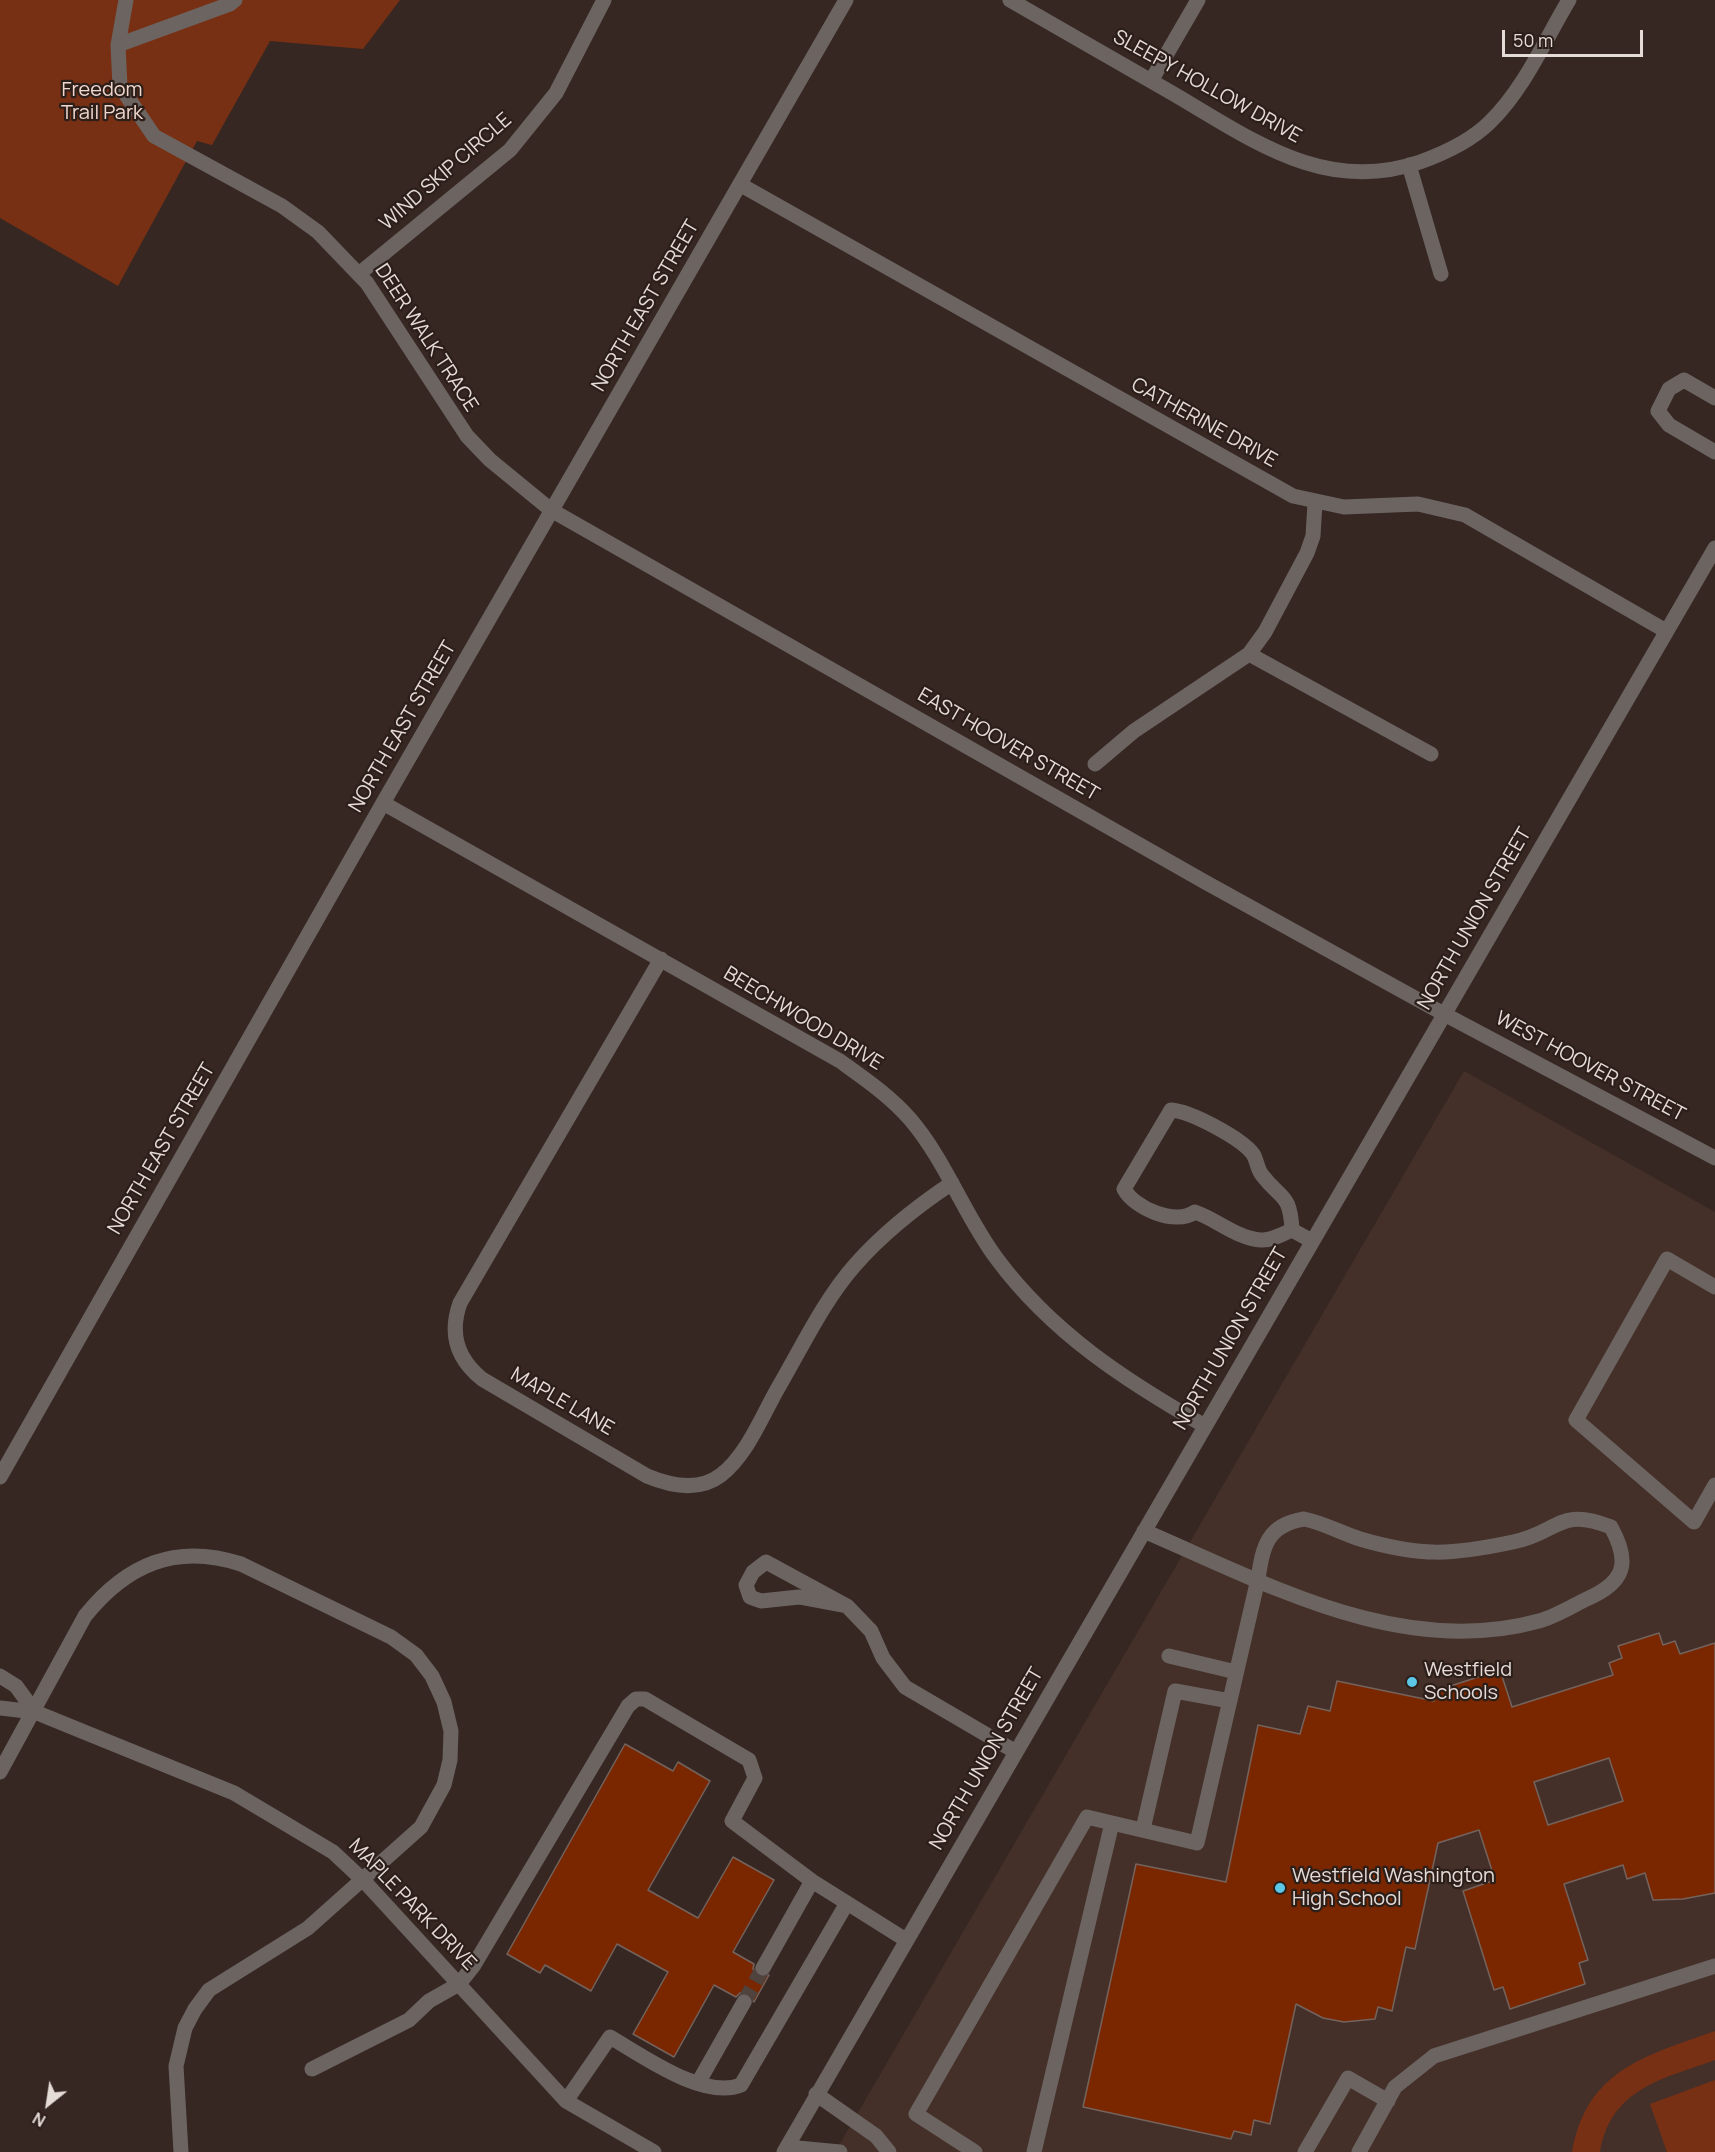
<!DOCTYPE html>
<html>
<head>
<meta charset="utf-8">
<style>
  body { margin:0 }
  #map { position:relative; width:1715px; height:2152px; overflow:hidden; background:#362722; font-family:Manrope,sans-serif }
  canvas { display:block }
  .north { position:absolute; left:18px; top:2074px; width:60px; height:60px; -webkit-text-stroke:4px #2c1e19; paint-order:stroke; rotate:210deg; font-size:16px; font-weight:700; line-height:24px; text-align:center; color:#e5dbd7 }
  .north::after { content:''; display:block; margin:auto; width:21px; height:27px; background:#e5dbd7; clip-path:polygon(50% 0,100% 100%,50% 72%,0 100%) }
  .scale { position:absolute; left:1502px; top:30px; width:141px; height:27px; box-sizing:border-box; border:3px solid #e5dbd7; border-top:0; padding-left:8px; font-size:18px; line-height:21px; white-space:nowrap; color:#e5dbd7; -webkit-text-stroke:4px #2c1e19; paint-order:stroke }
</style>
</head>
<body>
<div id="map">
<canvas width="1715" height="2152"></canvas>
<div class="north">N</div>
<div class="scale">50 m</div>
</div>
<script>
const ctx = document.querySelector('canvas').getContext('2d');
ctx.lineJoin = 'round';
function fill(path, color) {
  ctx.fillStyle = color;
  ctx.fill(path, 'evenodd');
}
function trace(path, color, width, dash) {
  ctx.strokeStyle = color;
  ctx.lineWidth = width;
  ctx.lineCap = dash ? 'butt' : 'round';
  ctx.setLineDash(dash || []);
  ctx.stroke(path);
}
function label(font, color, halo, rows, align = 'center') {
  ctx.font = font + ' Manrope,sans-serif';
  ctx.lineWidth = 4.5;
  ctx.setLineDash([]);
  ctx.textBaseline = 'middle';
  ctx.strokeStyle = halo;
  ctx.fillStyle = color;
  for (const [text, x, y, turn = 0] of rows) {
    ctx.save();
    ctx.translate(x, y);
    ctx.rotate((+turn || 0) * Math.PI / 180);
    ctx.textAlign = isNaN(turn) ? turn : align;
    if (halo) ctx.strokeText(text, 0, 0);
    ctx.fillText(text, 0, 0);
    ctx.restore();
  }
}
fill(new Path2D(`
  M 1464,1071 L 1715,1212 L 1715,2152 L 835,2152 Z`), '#443029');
fill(new Path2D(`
  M 0,0 L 400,0 L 363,49 L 270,41 L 212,145 L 197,141 L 118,286 L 0,218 Z
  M 1715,2031 L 1715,2060 C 1663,2079 1611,2088 1600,2152 L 1572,2152 C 1587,2069 1646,2056 1715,2031 Z
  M 1715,2080 L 1715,2152 L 1667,2152 L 1650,2104 Z`), '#783014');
const building = new Path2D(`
  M 1659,1633 L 1663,1645 L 1675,1641 L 1680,1654 L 1715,1643 L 1715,1893 L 1683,1899 L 1653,1900 L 1645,1873 L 1627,1879 L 1623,1865 L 1564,1884 L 1588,1960 L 1579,1963 L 1585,1984 L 1510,2009 L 1503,1987 L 1494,1990 L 1463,1891 L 1495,1880 L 1479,1830 L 1438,1843 L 1415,1949 L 1406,1947 L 1392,2011 L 1378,2007 L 1375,2019 L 1344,2022 L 1323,2018 L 1296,2004 L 1270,2124 L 1254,2120 L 1251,2135 L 1234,2131 L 1231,2139 L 1083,2107 L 1136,1864 L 1226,1882 L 1258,1725 L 1300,1734 L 1308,1706 L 1330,1711 L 1337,1681 L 1434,1701 L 1435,1691 L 1500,1670 L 1512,1707 L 1613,1675 L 1609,1663 L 1622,1658 L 1618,1646 ZM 1609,1758 L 1623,1801 L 1548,1825 L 1534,1782 Z
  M 625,1744 L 673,1771 L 678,1762 L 710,1781 L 648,1890 L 698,1918 L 733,1857 L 774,1880 L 733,1952 L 754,1964 L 753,1969 L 758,1976 L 769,1975 L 754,2002 L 748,1993 L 740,1993 L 736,1997 L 714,1985 L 674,2057 L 633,2034 L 668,1972 L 617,1944 L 591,1991 L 545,1965 L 540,1973 L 507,1954 Z`);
fill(building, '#7a2700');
trace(building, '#74635d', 1.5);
trace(new Path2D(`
  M 744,2002 L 763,1968`), '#50423d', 15, [15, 8]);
trace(new Path2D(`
  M 126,0 L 118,45 L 120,86 L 154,136 L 282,206 L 318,232 L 367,283 L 467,436 L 490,460 L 551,510 L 1205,882 L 1444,1014 L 1715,1158
  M 1010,0 C 1064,31 1118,62 1172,93 C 1251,139 1324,195 1420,162 C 1445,153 1471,141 1490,122 C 1524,89 1545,40 1569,0
  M 118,45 L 230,4 L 235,0
  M 1151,81 L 1198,0
  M 1409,165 L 1441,274
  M 741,185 L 1293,496 L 1344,507 L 1418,504 L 1465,515 L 1666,631
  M 360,273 L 510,150 L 556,93 L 604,0
  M 1715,398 L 1684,380 L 1669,389 L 1658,411 L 1669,425 L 1715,452
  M 1249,654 L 1431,754
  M 1095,764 L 1134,731 L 1249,654 L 1265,632 L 1307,553 L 1313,536 L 1315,503
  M 383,803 L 840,1061 C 865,1079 890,1096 910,1119 C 946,1161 964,1215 997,1259 C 1052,1333 1126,1381 1205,1426
  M 661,959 L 460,1303 C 449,1334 457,1359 482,1379 L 647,1476 C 671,1486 699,1492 721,1475 C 747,1455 762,1416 778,1388 C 802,1347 824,1300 855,1265 C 884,1232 916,1207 952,1183
  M 1292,1230 C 1290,1192 1281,1200 1262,1175 C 1257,1169 1257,1160 1253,1154 C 1241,1138 1190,1111 1171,1110 L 1124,1189 C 1134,1208 1175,1226 1195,1212 C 1216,1219 1238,1239 1261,1240 C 1270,1241 1283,1234 1292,1230 L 1312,1241
  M 1715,1287 L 1667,1259 L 1576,1420 L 1694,1522 L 1715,1485
  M 0,1477 L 383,803 L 846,0
  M 847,1606 L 799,1597 L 761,1601 L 750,1597 L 746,1585 L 753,1572 L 766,1562 L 847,1606 L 871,1631 L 883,1658 L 905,1687 L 1016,1752
  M 1169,1656 L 1236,1672
  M 0,1676 L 16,1686 L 35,1712
  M 0,1708 L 35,1712 L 234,1793 L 333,1852 L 364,1881 L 566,2101 L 654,2152
  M 0,1772 L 85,1616 C 127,1564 176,1543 241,1564 L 391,1637 L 416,1655 L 432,1676 L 444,1702 L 451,1731 L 450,1760 L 444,1785 L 421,1827 L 308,1928 L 209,1990 L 195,2009 L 185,2028 L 176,2066 L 181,2152
  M 1143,1829 L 1175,1691 L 1230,1701
  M 763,1968 L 812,1881
  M 312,2069 L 409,2020 L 429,2001 L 459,1984 L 474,1965 L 628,1706 L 636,1699 L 645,1699 L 749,1760 L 755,1778 L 732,1821 L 812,1881 L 906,1940
  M 698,2083 L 744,2002
  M 816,2094 L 876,2136 L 889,2152
  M 566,2101 L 610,2037 C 643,2056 703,2100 741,2085 L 847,1903
  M 787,2147 L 840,2152
  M 784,2152 L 1715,548
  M 975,2152 L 916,2114 L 1087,1817 L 1112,1823
  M 1034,2152 L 1112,1823 L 1197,1843 L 1258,1579 C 1263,1546 1267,1525 1304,1519 C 1324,1523 1341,1533 1360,1539 C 1421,1557 1452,1555 1513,1542 C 1559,1533 1558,1506 1611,1527 C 1628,1558 1628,1579 1593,1596 C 1575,1604 1557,1616 1539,1621 C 1401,1659 1268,1584 1144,1531
  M 1305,2152 L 1348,2078 L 1388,2101
  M 1359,2152 L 1395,2087 L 1434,2056 L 1715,1966`), '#6c6461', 15);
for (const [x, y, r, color] of [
  [1412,1682,6,"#5cc7e7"],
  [1280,1888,6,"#5cc7e7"]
]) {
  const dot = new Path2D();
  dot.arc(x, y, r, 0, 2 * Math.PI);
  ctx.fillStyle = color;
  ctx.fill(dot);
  trace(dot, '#2c1e19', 2);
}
label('20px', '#e5dbd7', '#2c1e19', [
  ["SLEEPY HOLLOW DRIVE",1207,87,29],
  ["WIND SKIP CIRCLE",446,172,-41],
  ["NORTH EAST STREET",646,306,-60],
  ["DEER WALK TRACE",426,338,57],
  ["CATHERINE DRIVE",1204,423,29],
  ["NORTH EAST STREET",403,727,-60],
  ["EAST HOOVER STREET",1008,745,30],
  ["NORTH UNION STREET",1475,919,-60],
  ["BEECHWOOD DRIVE",803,1019,31],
  ["WEST HOOVER STREET",1590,1067,28],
  ["NORTH EAST STREET",162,1149,-60],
  ["NORTH UNION STREET",1231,1339,-60],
  ["MAPLE LANE",562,1402,30],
  ["NORTH UNION STREET",987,1759,-60],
  ["MAPLE PARK DRIVE",412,1905,46]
]);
label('20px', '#f0d7ce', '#2c1e19', [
  ["Freedom",102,90],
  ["Trail Park",102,113]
]);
label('20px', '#e5dbd7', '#2c1e19', [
  ["Westfield",1424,1670],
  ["Schools",1424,1693],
  ["Westfield Washington",1292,1876],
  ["High School",1292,1899]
], 'left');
</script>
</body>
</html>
